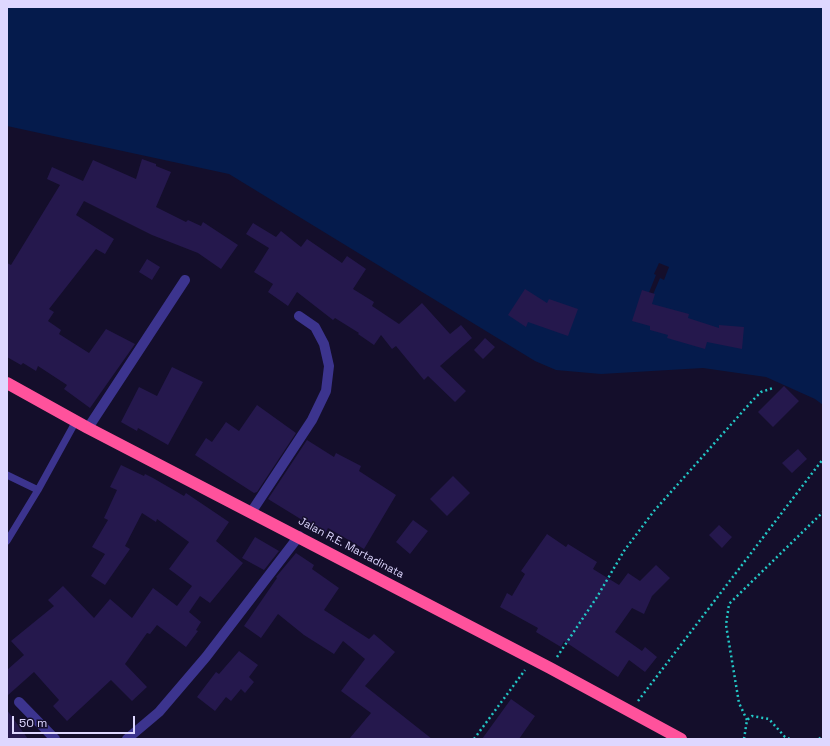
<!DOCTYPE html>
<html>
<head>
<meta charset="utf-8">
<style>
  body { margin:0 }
  #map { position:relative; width:830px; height:746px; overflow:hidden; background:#140e2b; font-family:"Space Grotesk",sans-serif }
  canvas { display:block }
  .frame { position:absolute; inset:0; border:8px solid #ded7ff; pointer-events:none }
  .scale { position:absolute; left:12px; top:716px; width:123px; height:18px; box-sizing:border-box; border:2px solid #ded7ff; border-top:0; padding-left:5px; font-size:12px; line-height:14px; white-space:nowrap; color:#ded7ff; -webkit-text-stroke:3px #140e2b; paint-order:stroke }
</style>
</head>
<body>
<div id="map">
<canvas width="830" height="746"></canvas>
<div class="frame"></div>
<div class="scale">50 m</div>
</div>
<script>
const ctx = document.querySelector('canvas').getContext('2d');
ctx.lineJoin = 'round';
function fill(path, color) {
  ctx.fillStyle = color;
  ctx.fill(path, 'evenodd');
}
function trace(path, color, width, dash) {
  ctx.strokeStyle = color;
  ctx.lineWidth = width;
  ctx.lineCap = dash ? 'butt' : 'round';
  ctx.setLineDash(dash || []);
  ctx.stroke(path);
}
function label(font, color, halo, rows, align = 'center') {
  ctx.font = font + ' "Space Grotesk",sans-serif';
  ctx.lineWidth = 3;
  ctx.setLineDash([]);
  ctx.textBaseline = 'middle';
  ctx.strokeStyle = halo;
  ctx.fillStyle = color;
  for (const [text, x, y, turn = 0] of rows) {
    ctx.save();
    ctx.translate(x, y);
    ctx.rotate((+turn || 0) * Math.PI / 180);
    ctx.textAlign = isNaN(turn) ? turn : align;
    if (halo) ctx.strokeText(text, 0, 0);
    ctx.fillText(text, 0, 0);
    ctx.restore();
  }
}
fill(new Path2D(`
  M 7,7 L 823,7 L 823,405 L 815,399 L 766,377 L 703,368 L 601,374 L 556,370 L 535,361 L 229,174 L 7,126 Z`), '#051b4c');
fill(new Path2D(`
  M 659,263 L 669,267 L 664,280 L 660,278 L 644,316 L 640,315 L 656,275 L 654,274 Z`), '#140e2b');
fill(new Path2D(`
  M 142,159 L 156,164 L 156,166 L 171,172 L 156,207 L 186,222 L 188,220 L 201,226 L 203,222 L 238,245 L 221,269 L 198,253 L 152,235 L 84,201 L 76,215 L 114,239 L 105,254 L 96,249 L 49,309 L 54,312 L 48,321 L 61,330 L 59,334 L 89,353 L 106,329 L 135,344 L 90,408 L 64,389 L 67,385 L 38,366 L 36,371 L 23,363 L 21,365 L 7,357 L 7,263 L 11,265 L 60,185 L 47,179 L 52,167 L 83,181 L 93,160 L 136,179 Z
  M 253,223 L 276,237 L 281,231 L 301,247 L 307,239 L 342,263 L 347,256 L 366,269 L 353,289 L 374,302 L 372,306 L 399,324 L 422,303 L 450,334 L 461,325 L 472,338 L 440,366 L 466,391 L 455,402 L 428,376 L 424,380 L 396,346 L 392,349 L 381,335 L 374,345 L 358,334 L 359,333 L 335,318 L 333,320 L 297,292 L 288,306 L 268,292 L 273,284 L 254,272 L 269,248 L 246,234 Z
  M 147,259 L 160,267 L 152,280 L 139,272 Z
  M 525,289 L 547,303 L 549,299 L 578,309 L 568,336 L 528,322 L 526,327 L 508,315 Z
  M 642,290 L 655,294 L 652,304 L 689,314 L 688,318 L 719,328 L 719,325 L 744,327 L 742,349 L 707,342 L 705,349 L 667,338 L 668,335 L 650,330 L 650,326 L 632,321 Z
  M 485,338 L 495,347 L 483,359 L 474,350 Z
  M 172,367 L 203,382 L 168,445 L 138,428 L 137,431 L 121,422 L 139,387 L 157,396 Z
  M 784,386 L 799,401 L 773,427 L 758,412 Z
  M 257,405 L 296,433 L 257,492 L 254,493 L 195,455 L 206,438 L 212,442 L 226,422 L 239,431 Z
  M 307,440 L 334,457 L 336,453 L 361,466 L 359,471 L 396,495 L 364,549 L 328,528 L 325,534 L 268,499 Z
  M 798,449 L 807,459 L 792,473 L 782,463 Z
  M 121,465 L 144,476 L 145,474 L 153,478 L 184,496 L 186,493 L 229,522 L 216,541 L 243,563 L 210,603 L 200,596 L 189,612 L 201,622 L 196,630 L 198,631 L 186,647 L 157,625 L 150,634 L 147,633 L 125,664 L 147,687 L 132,701 L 111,680 L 67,721 L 53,706 L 59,700 L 34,672 L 7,696 L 7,670 L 24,655 L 11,641 L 54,606 L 48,600 L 63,586 L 94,618 L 110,599 L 132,618 L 153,588 L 177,606 L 192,586 L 169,569 L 189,542 L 157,519 L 156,522 L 142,513 L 125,546 L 130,549 L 105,585 L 91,576 L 105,554 L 92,547 L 108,520 L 104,518 L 117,490 L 110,487 Z
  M 453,476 L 470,493 L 447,516 L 430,499 Z
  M 413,520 L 428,531 L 410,554 L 396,542 Z
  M 719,525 L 732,537 L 722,548 L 709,535 Z
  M 547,534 L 566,547 L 568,544 L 597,562 L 593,569 L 619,585 L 628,573 L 640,581 L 656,565 L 670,578 L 652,596 L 644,614 L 632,608 L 615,632 L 642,651 L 645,647 L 657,657 L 645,672 L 629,660 L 618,677 L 564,641 L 561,647 L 536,632 L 538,628 L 500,607 L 507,593 L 512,596 L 525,574 L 521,571 Z
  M 255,537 L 279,551 L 264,570 L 242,558 Z
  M 296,553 L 314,565 L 312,569 L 339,588 L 324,610 L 369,639 L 374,634 L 395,652 L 365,686 L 432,739 L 349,739 L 371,713 L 341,691 L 365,659 L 343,641 L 334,654 L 304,635 L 278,614 L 261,638 L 244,626 L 277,578 L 276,577 Z
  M 239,651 L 258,665 L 249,677 L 254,682 L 245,693 L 241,689 L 231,701 L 226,697 L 215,711 L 197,697 L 216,672 L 219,674 Z
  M 511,699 L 535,716 L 519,739 L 482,739 Z
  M 7,710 L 28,739 L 7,739 Z`), '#25184d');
trace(new Path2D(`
  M 557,657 L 597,597 L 624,551 L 654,511 L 752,401 L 761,392 L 773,388
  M 638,701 L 823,459
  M 747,720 L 739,703 L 726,625 L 729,604 L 823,512
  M 474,739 L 525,670
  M 744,739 L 747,720 L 752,716 L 769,719 L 785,737 L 790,739
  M 819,739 L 823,736`), '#23c7c6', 2.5, [2, 3]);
trace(new Path2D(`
  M 7,475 L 38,490
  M 7,541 L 38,490 L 76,421`), '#3c348e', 7);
trace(new Path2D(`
  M 88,428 L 185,280
  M 252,511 L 312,420 L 326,391 L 329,366 L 324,344 L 315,327 L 299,316
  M 19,702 L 55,739
  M 127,739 L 159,712 L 206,657 L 299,536`), '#3c348e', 10);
trace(new Path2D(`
  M 7,383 L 88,428 L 550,668 L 681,739`), '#ff529c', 12);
label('11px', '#ded7ff', '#140e2b', [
  ["Jalan R.E. Martadinata",351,548,28]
]);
</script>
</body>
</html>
